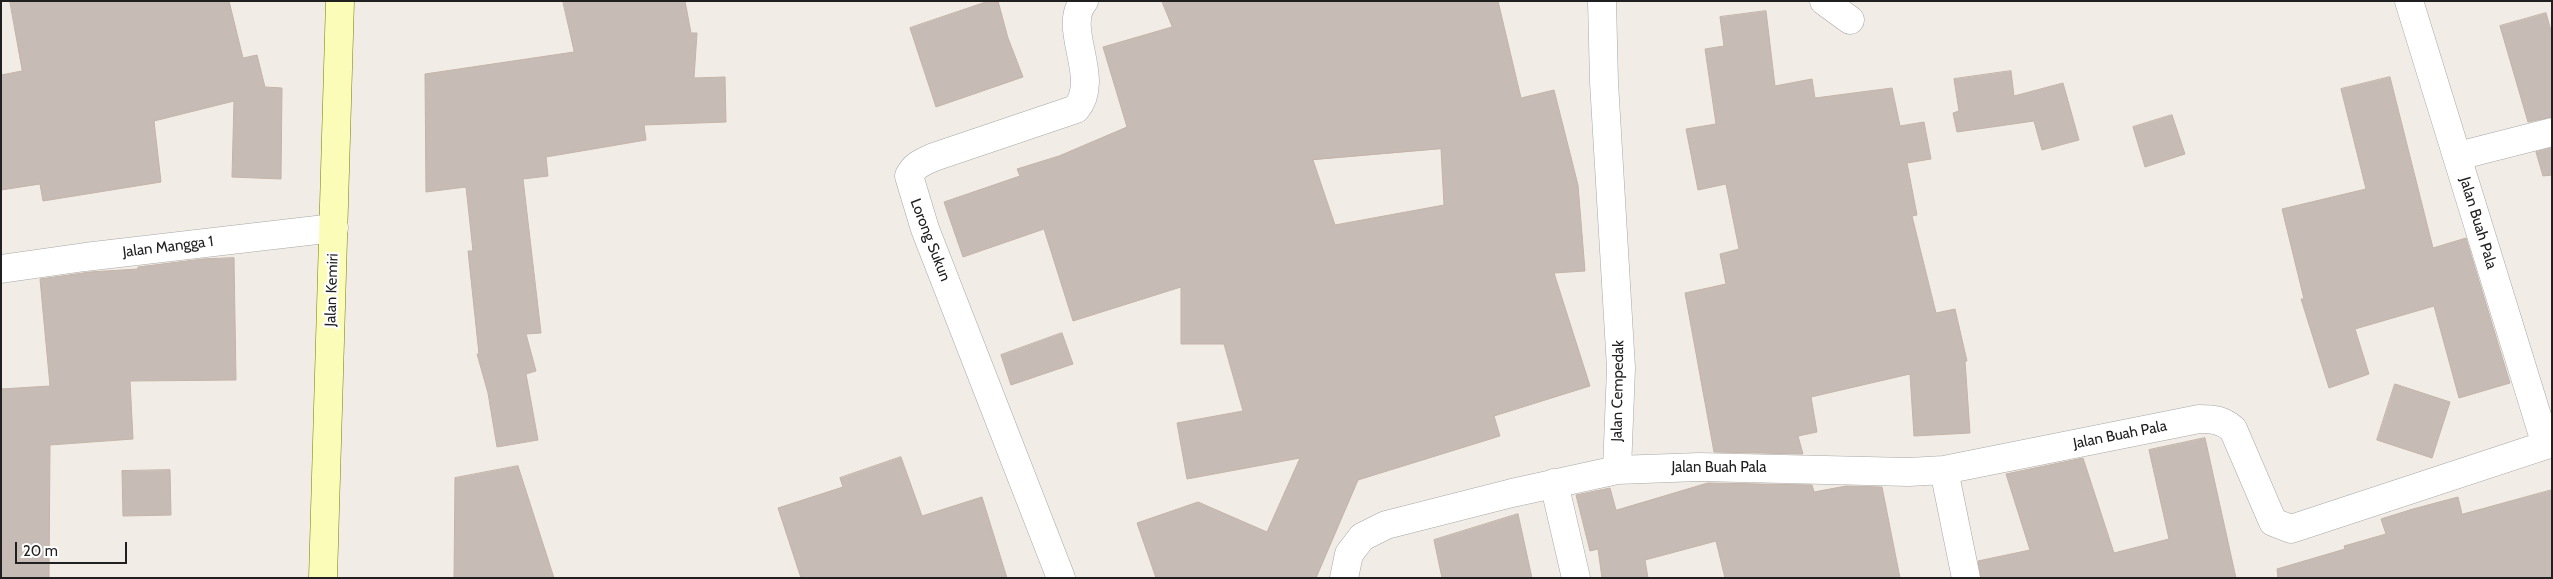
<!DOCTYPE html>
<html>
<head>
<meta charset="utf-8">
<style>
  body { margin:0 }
  #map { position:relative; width:2553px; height:579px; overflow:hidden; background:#f1ede6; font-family:Cabin,sans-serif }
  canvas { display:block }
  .frame { position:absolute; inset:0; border:2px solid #202020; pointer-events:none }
  .scale { position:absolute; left:15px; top:542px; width:112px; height:22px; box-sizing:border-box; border:2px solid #202020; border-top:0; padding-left:6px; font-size:15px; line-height:18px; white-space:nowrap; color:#202020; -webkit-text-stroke:4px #fff; paint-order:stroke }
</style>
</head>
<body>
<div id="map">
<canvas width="2553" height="579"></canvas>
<div class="frame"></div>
<div class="scale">20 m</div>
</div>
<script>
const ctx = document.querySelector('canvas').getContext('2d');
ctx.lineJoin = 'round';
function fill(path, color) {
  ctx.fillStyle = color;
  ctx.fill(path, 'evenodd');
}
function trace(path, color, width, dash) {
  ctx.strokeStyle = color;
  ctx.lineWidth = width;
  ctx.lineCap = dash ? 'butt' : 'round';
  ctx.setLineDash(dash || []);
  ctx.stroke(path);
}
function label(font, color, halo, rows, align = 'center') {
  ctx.font = font + ' Cabin,sans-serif';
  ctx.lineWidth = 4.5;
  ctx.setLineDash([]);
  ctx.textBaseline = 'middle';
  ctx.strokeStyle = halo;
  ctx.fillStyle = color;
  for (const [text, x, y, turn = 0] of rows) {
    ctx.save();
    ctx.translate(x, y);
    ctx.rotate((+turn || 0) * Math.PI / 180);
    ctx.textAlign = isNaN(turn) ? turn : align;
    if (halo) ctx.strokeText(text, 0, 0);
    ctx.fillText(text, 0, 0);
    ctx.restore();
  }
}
const building = new Path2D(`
  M 10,1 L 229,1 L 243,58 L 257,55 L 265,87 L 282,88 L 281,179 L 232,177 L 234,101 L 154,121 L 161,182 L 43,201 L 40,184 L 1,190 L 1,75 L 22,71 Z
  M 563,1 L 685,1 L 691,33 L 697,33 L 694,78 L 725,77 L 726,122 L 644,125 L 646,140 L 546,157 L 548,176 L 523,179 L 541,333 L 526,334 L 536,371 L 526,374 L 538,440 L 497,447 L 488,393 L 477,354 L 479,354 L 468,251 L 473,251 L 466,187 L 426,192 L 425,74 L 574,52 Z
  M 989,1 L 998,1 L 1008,38 L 1023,77 L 936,107 L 910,28 Z
  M 1162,1 L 1498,1 L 1521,98 L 1554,90 L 1578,185 L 1585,271 L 1554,273 L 1590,386 L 1494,416 L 1500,436 L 1358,480 L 1316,578 L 1156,578 L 1137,523 L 1198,502 L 1267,532 L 1300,458 L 1187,479 L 1177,423 L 1243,411 L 1224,344 L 1181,344 L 1181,287 L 1073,321 L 1044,229 L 963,257 L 944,202 L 1020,176 L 1017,169 L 1059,156 L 1127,127 L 1103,47 L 1172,27 ZM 1441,149 L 1444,205 L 1335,225 L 1313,160 Z
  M 1766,11 L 1775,86 L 1812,79 L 1815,98 L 1892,88 L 1900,126 L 1924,122 L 1931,159 L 1907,163 L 1917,215 L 1912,216 L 1936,313 L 1955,309 L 1967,361 L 1965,361 L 1970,433 L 1914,436 L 1910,374 L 1811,397 L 1817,432 L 1798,436 L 1803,454 L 1714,452 L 1685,293 L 1726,284 L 1720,254 L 1739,249 L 1726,184 L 1698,190 L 1686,129 L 1716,124 L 1705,49 L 1724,46 L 1720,17 Z
  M 2546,13 L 2552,34 L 2552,117 L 2528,122 L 2500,26 Z
  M 2011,71 L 2014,96 L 2063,83 L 2079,140 L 2042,150 L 2034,121 L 1957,132 L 1953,113 L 1959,111 L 1954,79 Z
  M 2390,77 L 2433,248 L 2466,238 L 2510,383 L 2459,398 L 2434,306 L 2355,329 L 2369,374 L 2329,388 L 2301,299 L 2304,299 L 2282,209 L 2366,189 L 2341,89 Z
  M 2172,115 L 2185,154 L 2145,167 L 2133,127 Z
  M 2552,148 L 2552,175 L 2543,176 L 2536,152 Z
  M 234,258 L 236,380 L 130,381 L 133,439 L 50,445 L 49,578 L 1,578 L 1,389 L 50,386 L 40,279 L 90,272 L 138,269 L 138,267 L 203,259 Z
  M 1062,333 L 1073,364 L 1011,385 L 1001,355 Z
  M 2395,384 L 2450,402 L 2432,458 L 2377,440 Z
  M 2205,438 L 2236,578 L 1981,578 L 1978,561 L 2030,550 L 2006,474 L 2083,458 L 2114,553 L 2169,539 L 2149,450 Z
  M 901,457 L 922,516 L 982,497 L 1007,578 L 801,578 L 778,508 L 843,487 L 840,478 Z
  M 518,466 L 554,578 L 454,578 L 455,478 Z
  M 170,470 L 171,515 L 123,516 L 122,471 Z
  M 1708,483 L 1812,485 L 1814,492 L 1846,486 L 1882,487 L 1900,578 L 1725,578 L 1716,541 L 1645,560 L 1648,578 L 1602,578 L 1598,549 L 1590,551 L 1576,495 L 1610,488 L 1616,510 Z
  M 2552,490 L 2552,578 L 2278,578 L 2277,569 L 2345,549 L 2344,546 L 2386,534 L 2381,519 L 2413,509 L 2458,497 L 2462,514 Z
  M 1518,514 L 1532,578 L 1442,578 L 1434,540 Z`);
fill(building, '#c6bcb5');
trace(building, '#c4b3a8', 1);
const street = new Path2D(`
  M 1824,1 L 1850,20
  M 2409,1 L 2546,445
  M 2458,156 L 2552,132
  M 1,269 L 85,257 L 334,228
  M 1617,470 L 1699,467 L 1909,472 L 1944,470 L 2199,419 C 2214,419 2222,420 2233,429 L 2273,522 L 2291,529 L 2552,443
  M 1944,470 L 1966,578
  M 1554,483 L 1576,578
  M 1061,578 L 925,229 L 909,176 C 914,165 923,162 934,157 L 1076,109 C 1102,78 1061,28 1084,1
  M 1344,578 L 1349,554 L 1362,537 L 1386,525 L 1512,493 L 1617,470 L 1621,368 L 1604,82 L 1602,1`);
const secondary = new Path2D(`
  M 323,578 L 340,1`);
trace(street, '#a7a7a7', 29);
trace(secondary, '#767e00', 29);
trace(street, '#fff', 28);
trace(secondary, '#fcfcb9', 28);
label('15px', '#202020', '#fff', [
  ["Jalan Buah Pala",2478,223,73],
  ["Lorong Sukun",930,240,69],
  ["Jalan Mangga 1",168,247,-7],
  ["Jalan Kemiri",332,290,-88],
  ["Jalan Cempedak",1618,391,-89],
  ["Jalan Buah Pala",2120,435,-11],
  ["Jalan Buah Pala",1719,468]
]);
</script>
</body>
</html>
